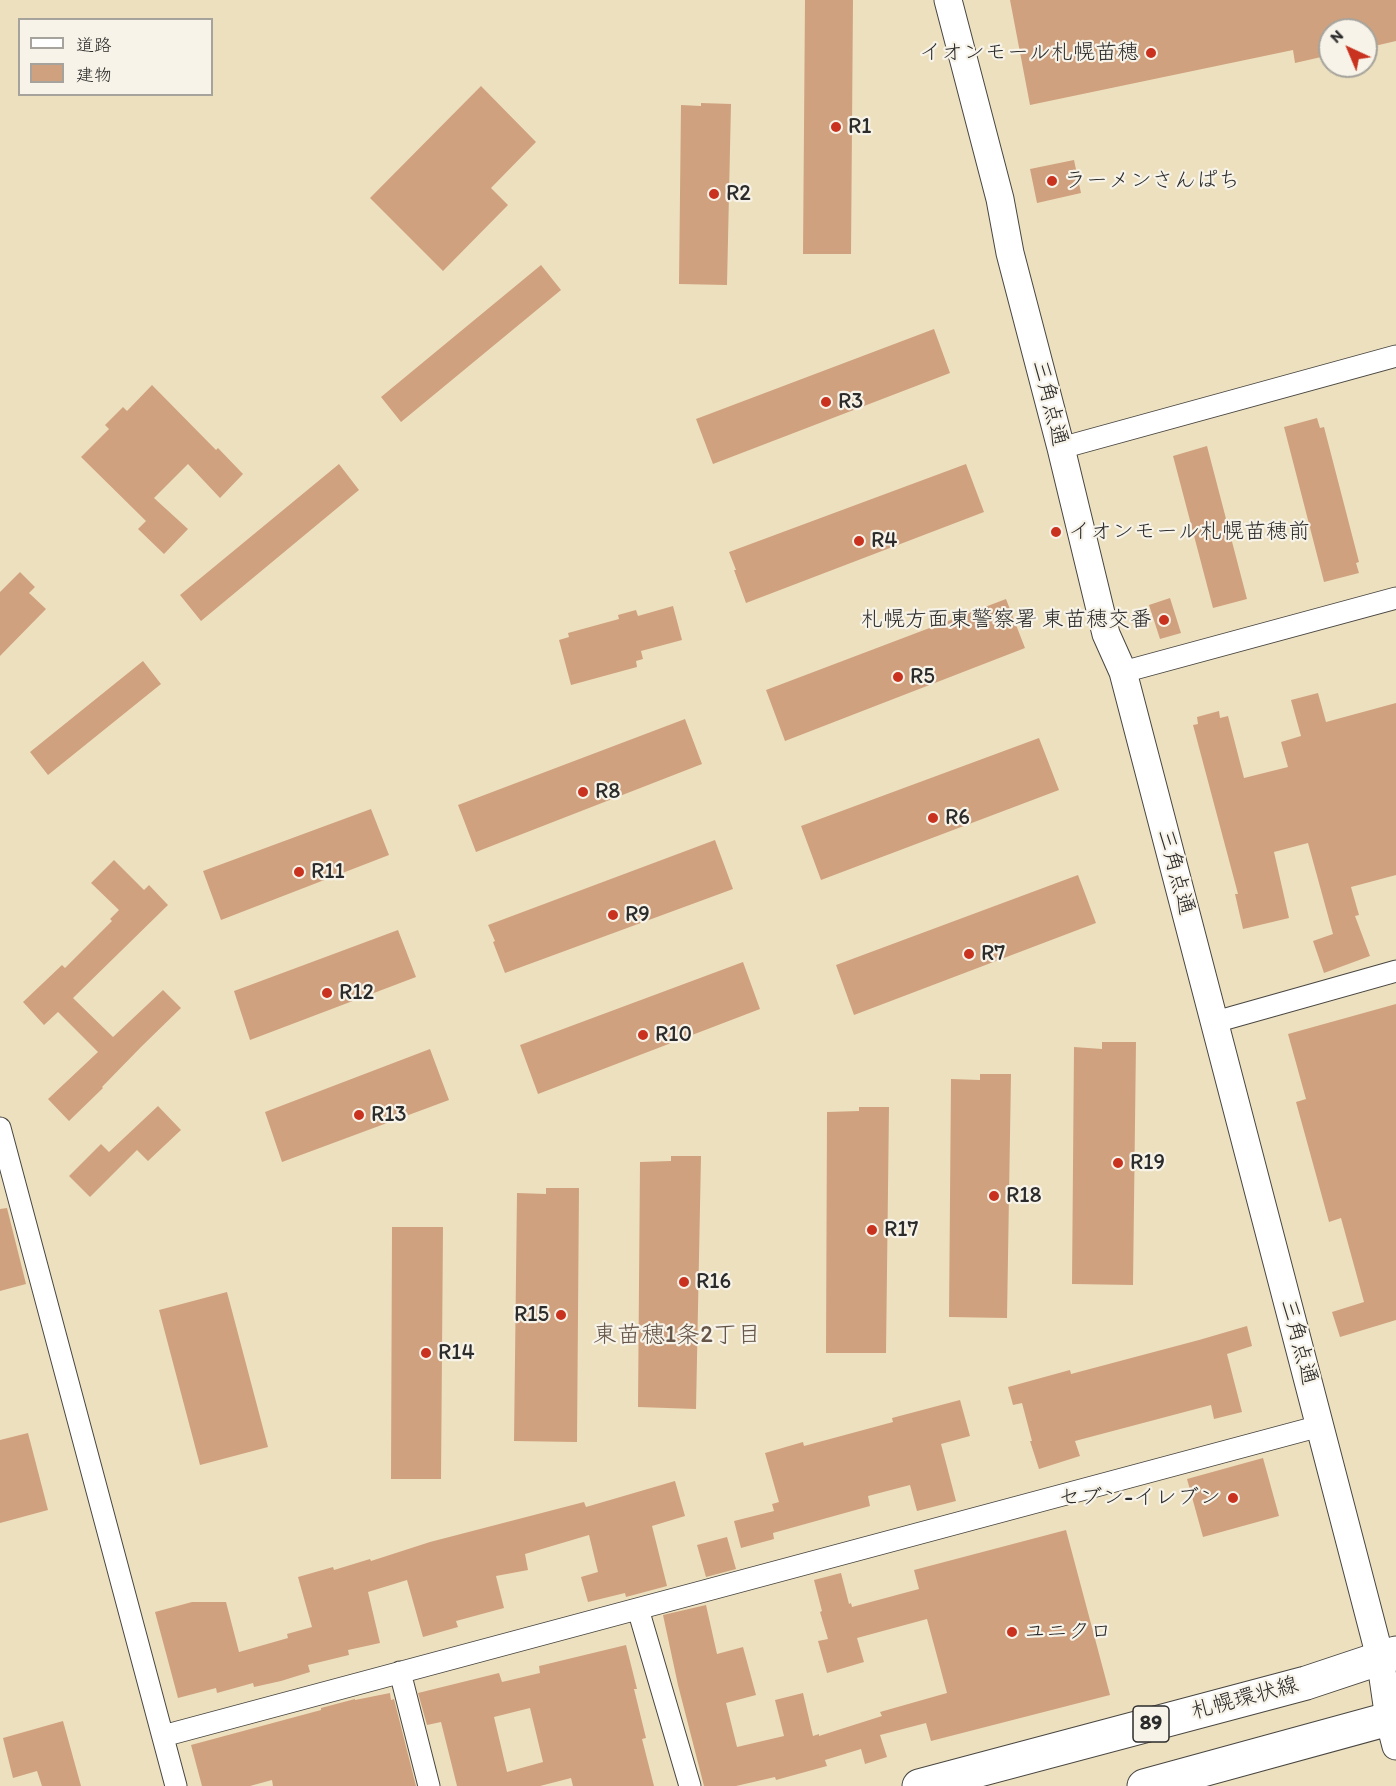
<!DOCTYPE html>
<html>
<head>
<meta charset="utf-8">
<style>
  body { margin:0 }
  #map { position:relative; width:1396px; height:1786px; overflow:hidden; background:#ede0bf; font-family:Itim,"Klee One",sans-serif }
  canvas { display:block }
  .legend { position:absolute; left:18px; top:18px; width:195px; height:78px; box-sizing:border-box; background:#f7f3e8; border:2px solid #a5a39c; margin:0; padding:8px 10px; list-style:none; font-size:18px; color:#2b2b2b }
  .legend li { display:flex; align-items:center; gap:12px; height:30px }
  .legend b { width:30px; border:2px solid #a5a39c }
  .north { position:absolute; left:1318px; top:18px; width:60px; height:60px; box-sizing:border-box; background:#f7f3e8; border:2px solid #a5a39c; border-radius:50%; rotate:316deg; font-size:16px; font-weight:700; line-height:24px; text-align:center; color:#2b2b2b }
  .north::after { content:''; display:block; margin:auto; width:21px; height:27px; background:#c8321e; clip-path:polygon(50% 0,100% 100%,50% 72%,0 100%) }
</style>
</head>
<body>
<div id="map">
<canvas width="1396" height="1786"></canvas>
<ul class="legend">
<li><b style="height:8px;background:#fff"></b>道路</li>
<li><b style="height:16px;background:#d0a17e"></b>建物</li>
</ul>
<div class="north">N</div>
</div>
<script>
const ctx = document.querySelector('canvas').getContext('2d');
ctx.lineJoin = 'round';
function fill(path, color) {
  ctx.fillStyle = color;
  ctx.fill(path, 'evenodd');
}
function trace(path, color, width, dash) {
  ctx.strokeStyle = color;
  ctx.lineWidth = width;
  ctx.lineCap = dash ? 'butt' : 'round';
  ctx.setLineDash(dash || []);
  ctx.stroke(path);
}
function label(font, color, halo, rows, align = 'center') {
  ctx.font = font + ' Itim,"Klee One",sans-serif';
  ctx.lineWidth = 4.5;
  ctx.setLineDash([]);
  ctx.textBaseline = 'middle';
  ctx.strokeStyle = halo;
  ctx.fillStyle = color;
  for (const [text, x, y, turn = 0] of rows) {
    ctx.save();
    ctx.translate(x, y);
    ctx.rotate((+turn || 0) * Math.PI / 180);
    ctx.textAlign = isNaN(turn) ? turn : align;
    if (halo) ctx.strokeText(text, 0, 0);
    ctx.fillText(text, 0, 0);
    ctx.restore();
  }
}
fill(new Path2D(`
  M 805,0 L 853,0 L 851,254 L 803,254 Z
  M 1010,0 L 1396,0 L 1396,41 L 1366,48 L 1366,30 L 1330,30 L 1330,55 L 1295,63 L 1293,50 L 1030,105 Z
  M 481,86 L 536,142 L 491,188 L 508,205 L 443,271 L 370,198 Z
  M 701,103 L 731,104 L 727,285 L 679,284 L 681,105 L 701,106 Z
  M 1074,160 L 1081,193 L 1037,203 L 1030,169 Z
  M 541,265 L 561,290 L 401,422 L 381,397 Z
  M 934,329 L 950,373 L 713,464 L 696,419 Z
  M 152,385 L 216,450 L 218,448 L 243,474 L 220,498 L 188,464 L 154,498 L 188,529 L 164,554 L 138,529 L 146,521 L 81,457 L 109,429 L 105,425 L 123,407 L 127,411 Z
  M 1317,418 L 1320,428 L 1324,427 L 1359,562 L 1356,563 L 1359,573 L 1324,582 L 1284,427 Z
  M 1207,446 L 1247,599 L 1213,608 L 1173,456 Z
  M 339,464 L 359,490 L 201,621 L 180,595 Z
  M 966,464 L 984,512 L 746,603 L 734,570 L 736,570 L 729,552 Z
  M 20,572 L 35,587 L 29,593 L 46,609 L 0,656 L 0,592 Z
  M 1170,598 L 1181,633 L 1160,639 L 1149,605 Z
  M 1006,599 L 1025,648 L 785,741 L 766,690 Z
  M 673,606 L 682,640 L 641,651 L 643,659 L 636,661 L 637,667 L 571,685 L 559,640 L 569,637 L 568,633 L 619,619 L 618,615 L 636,610 L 638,616 Z
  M 143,661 L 161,684 L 48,775 L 30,752 Z
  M 1318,693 L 1326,722 L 1396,703 L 1396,875 L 1351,887 L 1359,915 L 1355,916 L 1370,956 L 1324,973 L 1313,941 L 1333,934 L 1308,843 L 1274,852 L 1289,918 L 1243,929 L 1235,894 L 1238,894 L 1193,725 L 1198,724 L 1197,717 L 1219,711 L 1220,718 L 1228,716 L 1244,778 L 1288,767 L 1281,742 L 1301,736 L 1291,700 Z
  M 685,719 L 702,764 L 476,852 L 458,805 Z
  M 1039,738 L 1059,790 L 821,880 L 801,826 Z
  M 371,809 L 389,855 L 221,920 L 203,871 Z
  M 715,840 L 733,889 L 505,973 L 493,942 L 495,941 L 488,925 Z
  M 114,860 L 144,890 L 149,885 L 168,905 L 73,998 L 113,1037 L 163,990 L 181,1008 L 141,1047 L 102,1087 L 103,1088 L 69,1121 L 48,1099 L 98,1052 L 58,1012 L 44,1025 L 23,1002 L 62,965 L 65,968 L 112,921 L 110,919 L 119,910 L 91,883 Z
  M 1078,875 L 1096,923 L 854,1015 L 836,965 Z
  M 398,930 L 416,977 L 250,1040 L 234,991 Z
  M 743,962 L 760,1009 L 538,1094 L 520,1045 Z
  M 1396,1004 L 1396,1320 L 1340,1337 L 1332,1312 L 1364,1302 L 1341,1218 L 1329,1222 L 1296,1102 L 1306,1099 L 1288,1034 Z
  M 1102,1042 L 1136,1042 L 1133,1285 L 1072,1284 L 1074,1047 L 1102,1049 Z
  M 430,1049 L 449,1100 L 282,1162 L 265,1112 Z
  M 980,1074 L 1011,1074 L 1007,1318 L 949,1317 L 951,1079 L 980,1080 Z
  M 158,1106 L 181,1130 L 148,1161 L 137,1150 L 90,1197 L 69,1176 L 101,1144 L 109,1152 Z
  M 859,1107 L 889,1107 L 886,1353 L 826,1353 L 827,1112 L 859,1111 Z
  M 671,1156 L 701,1156 L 696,1409 L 638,1407 L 640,1162 L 671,1161 Z
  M 546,1188 L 579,1188 L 577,1442 L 514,1441 L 517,1193 L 546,1194 Z
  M 7,1208 L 26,1284 L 0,1291 L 0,1209 Z
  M 392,1227 L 443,1227 L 441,1479 L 391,1479 Z
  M 227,1292 L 268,1447 L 200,1465 L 159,1310 Z
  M 1247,1326 L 1252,1346 L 1227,1354 L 1242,1412 L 1214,1419 L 1211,1405 L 1075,1441 L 1080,1456 L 1039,1469 L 1030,1441 L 1032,1441 L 1022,1403 L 1013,1405 L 1008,1387 L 1070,1370 L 1071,1374 L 1199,1340 Z
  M 960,1400 L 970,1436 L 941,1444 L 956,1501 L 917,1511 L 910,1485 L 868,1496 L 870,1506 L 773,1533 L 774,1539 L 741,1548 L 734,1521 L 774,1511 L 772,1504 L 779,1502 L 765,1453 L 803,1442 L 804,1446 L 893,1422 L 892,1418 Z
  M 28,1433 L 48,1510 L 0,1523 L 0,1440 Z
  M 1263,1458 L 1279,1516 L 1203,1537 L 1187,1479 Z
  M 675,1481 L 685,1516 L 652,1526 L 667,1586 L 626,1597 L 625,1593 L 588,1602 L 581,1577 L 598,1572 L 589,1535 L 525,1554 L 528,1570 L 496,1576 L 504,1608 L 456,1621 L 458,1627 L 423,1637 L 407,1580 L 368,1592 L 380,1643 L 348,1650 L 349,1655 L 308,1665 L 310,1672 L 281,1681 L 254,1687 L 253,1683 L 217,1693 L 216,1688 L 178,1698 L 155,1612 L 192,1602 L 226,1602 L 239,1652 L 288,1638 L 287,1634 L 312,1627 L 298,1577 L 333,1567 L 334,1570 L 370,1559 L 371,1561 L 430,1542 L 584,1502 L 586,1507 Z
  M 1066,1530 L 1110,1695 L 931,1741 L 926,1723 L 880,1735 L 887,1757 L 865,1764 L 861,1749 L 825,1760 L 827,1766 L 776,1780 L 775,1777 L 736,1786 L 704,1786 L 678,1685 L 663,1615 L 706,1605 L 717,1654 L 743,1647 L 756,1695 L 726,1703 L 737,1747 L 784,1736 L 775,1700 L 803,1693 L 813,1736 L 819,1734 L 819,1736 L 882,1716 L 880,1712 L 947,1693 L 927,1619 L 857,1638 L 864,1662 L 827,1673 L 818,1641 L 828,1639 L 820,1612 L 822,1611 L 814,1580 L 841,1573 L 849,1604 L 851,1603 L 852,1607 L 919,1589 L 914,1570 Z
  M 727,1537 L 736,1569 L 706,1577 L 697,1545 Z
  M 626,1645 L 637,1689 L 634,1689 L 646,1738 L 642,1739 L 654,1786 L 573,1786 L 571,1778 L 540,1786 L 457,1786 L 441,1722 L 427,1725 L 418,1693 L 499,1673 L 502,1682 L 540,1673 L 539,1666 ZM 530,1708 L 543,1762 L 507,1772 L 494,1717 Z
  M 390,1693 L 391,1700 L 394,1699 L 416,1786 L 273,1786 L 272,1780 L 250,1786 L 202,1786 L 191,1745 L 321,1710 L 321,1708 L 355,1699 L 355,1700 Z
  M 63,1721 L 81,1786 L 42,1786 L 37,1771 L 13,1778 L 3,1738 Z`), '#d0a17e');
const minor = new Path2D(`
  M 1061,448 L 1396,356
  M 1123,672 L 1396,598
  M 1215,1022 L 1396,971
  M 0,1128 L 176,1786
  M 638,1609 L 690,1786
  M 400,1672 L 429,1786
  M 163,1736 L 1320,1426`);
const tertiary = new Path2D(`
  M 948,0 L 1000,199 L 1010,253 L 1061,448 L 1106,634 L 1123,672 L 1380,1657 L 1389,1719 L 1396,1746`);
const primary = new Path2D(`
  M 919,1786 L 1306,1683 L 1396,1653
  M 1144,1786 L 1396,1717`);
trace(minor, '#484641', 23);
trace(tertiary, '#484641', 29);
trace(primary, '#484641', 35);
trace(minor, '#fff', 21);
trace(tertiary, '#fff', 27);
trace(primary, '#fff', 33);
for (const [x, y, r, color] of [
  [1151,53,6,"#c8321e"],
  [836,127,6,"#c8321e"],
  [1052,181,6,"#c8321e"],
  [714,194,6,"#c8321e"],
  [826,402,6,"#c8321e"],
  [1056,532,6,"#c8321e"],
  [859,541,6,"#c8321e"],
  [1164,620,6,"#c8321e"],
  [898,677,6,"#c8321e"],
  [583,792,6,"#c8321e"],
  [933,818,6,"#c8321e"],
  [299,872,6,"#c8321e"],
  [613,915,6,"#c8321e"],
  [969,954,6,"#c8321e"],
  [327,993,6,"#c8321e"],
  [643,1035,6,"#c8321e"],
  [359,1115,6,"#c8321e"],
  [1118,1163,6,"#c8321e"],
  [994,1196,6,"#c8321e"],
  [872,1230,6,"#c8321e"],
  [684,1282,6,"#c8321e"],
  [561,1315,6,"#c8321e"],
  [426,1353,6,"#c8321e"],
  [1233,1498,6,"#c8321e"],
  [1012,1632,6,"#c8321e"]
]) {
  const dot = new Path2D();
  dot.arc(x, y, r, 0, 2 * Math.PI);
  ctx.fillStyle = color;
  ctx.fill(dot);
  trace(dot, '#f7f3e8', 2);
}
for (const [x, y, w] of [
  [1151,1724,36]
]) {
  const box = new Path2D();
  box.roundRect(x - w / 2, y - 18, w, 36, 4.5);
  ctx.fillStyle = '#f7f3e8';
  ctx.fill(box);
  trace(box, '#2b2b2b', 1.5);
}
label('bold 21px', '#2b2b2b', null, [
  ["89",1151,1724]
]);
label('22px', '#2b2b2b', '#f7f3e8', [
  ["イオンモール札幌苗穂",1139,53,"right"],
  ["R1",848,127],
  ["ラーメンさんぱち",1064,181],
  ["R2",726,194],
  ["R3",838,402],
  ["イオンモール札幌苗穂前",1068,532],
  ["R4",871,541],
  ["札幌方面東警察署 東苗穂交番",1152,620,"right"],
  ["R5",910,677],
  ["R8",595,792],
  ["R6",945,818],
  ["R11",311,872],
  ["R9",625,915],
  ["R7",981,954],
  ["R12",339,993],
  ["R10",655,1035],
  ["R13",371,1115],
  ["R19",1130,1163],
  ["R18",1006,1196],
  ["R17",884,1230],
  ["R16",696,1282],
  ["R15",549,1315,"right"],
  ["R14",438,1353],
  ["セブン-イレブン",1221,1498,"right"],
  ["ユニクロ",1024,1632]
], 'left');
label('22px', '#2b2b2b', '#f7f3e8', [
  ["三角点通",1049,403,76],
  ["三角点通",1175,872,75],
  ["三角点通",1298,1342,75],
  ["札幌環状線",1245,1699,-15]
]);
label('24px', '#655448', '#f7f3e8', [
  ["東苗穂1条2丁目",677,1336]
]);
</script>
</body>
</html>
